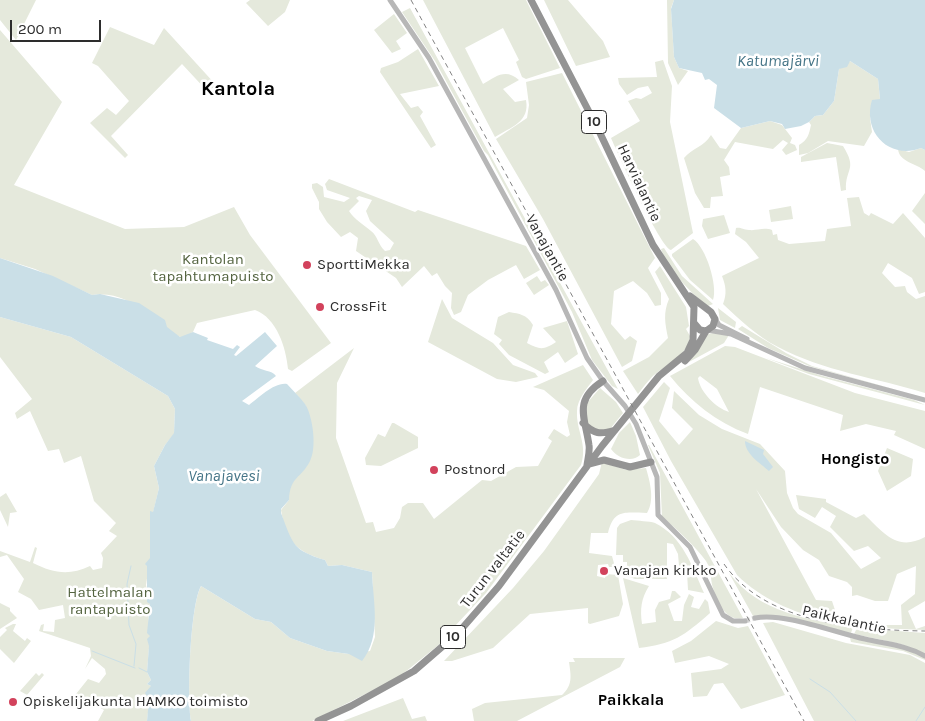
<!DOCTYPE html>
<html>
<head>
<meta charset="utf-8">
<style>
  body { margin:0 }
  #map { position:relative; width:925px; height:721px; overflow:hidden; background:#fff; font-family:Karla,sans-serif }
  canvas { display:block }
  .scale { position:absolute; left:10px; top:20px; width:91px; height:22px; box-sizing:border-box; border:2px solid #2d2d2d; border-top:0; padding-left:6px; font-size:15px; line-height:18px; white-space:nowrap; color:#2d2d2d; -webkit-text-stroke:4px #fff; paint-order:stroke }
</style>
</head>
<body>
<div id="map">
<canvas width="925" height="721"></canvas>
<div class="scale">200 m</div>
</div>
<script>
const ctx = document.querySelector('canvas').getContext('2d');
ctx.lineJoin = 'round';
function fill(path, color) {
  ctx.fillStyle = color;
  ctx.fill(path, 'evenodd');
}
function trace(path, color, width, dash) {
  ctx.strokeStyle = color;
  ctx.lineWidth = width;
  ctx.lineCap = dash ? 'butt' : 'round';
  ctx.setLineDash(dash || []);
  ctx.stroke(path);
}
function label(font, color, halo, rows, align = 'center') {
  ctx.font = font + ' Karla,sans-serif';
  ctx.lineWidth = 5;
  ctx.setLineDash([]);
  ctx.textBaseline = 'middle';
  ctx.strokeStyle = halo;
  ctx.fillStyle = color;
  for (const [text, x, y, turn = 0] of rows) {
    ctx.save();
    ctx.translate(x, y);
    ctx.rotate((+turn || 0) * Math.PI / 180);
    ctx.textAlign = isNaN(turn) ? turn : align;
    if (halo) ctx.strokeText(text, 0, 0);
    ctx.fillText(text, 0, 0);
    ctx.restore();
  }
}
fill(new Path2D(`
  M 0,0 L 36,0 L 16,40 L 0,20 Z
  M 250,0 L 290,0 L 285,12 L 268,26 L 246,3 Z
  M 423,0 L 526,0 L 560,68 L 526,79 L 522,77 L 516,62 L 519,60 L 503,28 L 465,48 L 483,84 C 496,76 506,68 519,80 L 503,89 L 515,102 L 526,100 C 530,122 511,127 495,137 Z
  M 544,0 L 568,0 L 603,41 L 610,57 L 576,66 Z
  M 667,0 L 674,0 L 671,8 L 674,57 L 679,68 L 688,71 L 678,85 L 668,63 Z
  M 410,8 L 618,389 L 612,386 L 592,360 L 572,312 L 488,155 L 484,151 L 435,61 L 402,12 Z
  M 394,14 L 407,33 L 396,41 L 401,49 L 392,53 L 374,30 Z
  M 110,27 L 154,45 L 164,28 L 216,85 L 208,92 L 182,64 L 111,136 L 128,155 L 125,158 L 90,123 L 107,108 L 116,115 L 129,101 L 98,66 L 92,63 Z
  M 0,30 L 62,102 L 14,185 L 125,229 L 184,227 L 234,207 L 250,235 L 331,343 L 292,371 L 288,369 C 286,348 277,318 255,310 L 197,323 L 193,332 L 182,338 C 150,324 136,290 92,295 L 35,269 L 0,258 Z
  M 418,49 L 439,86 L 400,94 L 411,108 L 418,106 L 423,112 L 420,116 L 436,145 L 431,148 L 380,72 L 381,68 L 398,62 Z
  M 663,60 L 672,86 L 670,122 L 693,233 L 671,250 C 660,247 618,154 611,138 L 640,121 L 628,101 L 636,98 L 641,99 L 652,93 L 648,86 L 638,88 L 627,95 L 619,84 L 618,78 L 657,77 L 655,62 Z
  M 850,61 L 878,79 L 880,99 L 870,118 L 872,132 L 864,146 L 828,141 L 808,153 L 799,155 L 799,145 C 808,140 809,134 811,125 L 809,122 L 815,116 L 823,115 L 834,101 L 839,69 Z
  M 562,73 L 655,258 L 648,268 L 661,293 L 661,305 L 655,306 L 647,293 L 633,281 L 614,291 L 611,324 L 625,340 L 630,336 L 637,341 L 632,361 L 622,367 L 543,219 L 496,139 L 527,118 L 529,105 L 526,82 Z
  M 770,121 L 782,125 L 792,138 L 790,143 L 795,145 L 797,150 L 786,155 L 782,150 L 788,143 L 783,140 L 773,149 L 735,142 L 724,160 L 729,167 L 730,175 L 720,177 L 723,196 L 711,197 L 710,208 L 704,208 L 695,193 L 684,158 C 692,148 704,147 711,135 L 720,148 L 726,149 L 741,128 Z
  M 827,143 L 843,146 C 858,170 845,168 846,190 L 841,191 L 836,157 L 801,162 L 801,157 Z
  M 921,148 L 925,150 L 925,171 C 916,163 899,162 898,149 L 909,152 Z
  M 329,179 L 415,212 L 418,210 L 526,246 L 540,270 L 524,279 L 516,265 L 488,280 L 468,295 L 461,312 L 454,315 L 451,308 L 452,293 L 445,286 L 437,273 L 432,276 L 424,266 L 402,287 L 396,278 L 356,251 L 358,238 L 350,232 L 341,237 L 327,222 L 319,209 L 319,202 L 312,188 L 312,184 L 317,183 L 323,187 L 324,197 L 344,202 L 350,198 L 327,190 L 325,184 ZM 359,196 L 372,200 L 366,211 L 370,221 L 394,243 L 390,250 L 385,251 C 378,245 378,236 371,231 C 363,224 355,220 349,211 L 359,201 L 356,198 Z
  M 925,193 L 925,224 L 912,211 Z
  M 859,197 L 864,213 L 869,216 L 871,213 L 893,224 L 903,213 L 925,238 L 925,292 L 919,294 L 912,278 L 888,263 L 882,273 L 895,287 L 905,286 L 907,292 L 916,299 L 925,296 L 925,393 C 877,378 823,371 778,347 C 757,336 740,320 723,304 C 727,294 726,286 722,276 L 759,258 L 746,242 L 735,234 L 736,228 C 741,227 743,230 749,230 C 757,231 763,227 772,230 L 773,235 L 777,234 L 778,240 L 789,244 L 825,241 L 827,229 L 851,226 L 847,198 Z
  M 791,206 L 793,219 L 771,222 L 769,210 Z
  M 724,215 L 730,233 L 708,239 L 702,226 L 703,219 Z
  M 693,239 C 706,247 718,286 713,300 L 690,280 L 672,256 L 672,254 Z
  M 664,248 L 682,276 L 713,304 L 708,306 C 693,296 666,267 661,249 Z
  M 660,266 L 686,307 L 689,326 L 686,329 L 690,336 C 688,357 664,365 651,378 C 646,383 642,389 638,394 L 623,371 L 649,357 L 668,338 C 665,323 663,313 669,299 L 655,272 Z
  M 537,276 L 541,282 L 545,280 L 549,285 L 534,295 L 526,283 Z
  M 442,299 L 452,318 L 493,343 L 513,365 L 535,373 L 538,377 L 516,382 L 497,379 L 428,342 Z
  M 718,308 L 736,322 L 735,328 L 720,320 Z
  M 509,312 C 520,314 526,314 533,325 L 527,343 C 540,350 544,350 556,342 L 543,328 L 567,321 L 578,354 L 565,363 L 558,352 L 544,362 L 549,372 L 545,374 L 509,355 L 499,344 L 502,340 L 494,334 L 498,317 Z
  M 0,317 L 71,337 L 168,396 L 175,409 L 174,434 L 165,445 L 154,466 L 159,488 L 153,513 L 150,512 L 150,558 L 146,585 L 150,604 L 148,612 L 150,636 L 147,672 L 151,680 L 147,684 L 151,686 L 147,721 L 98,721 L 104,710 L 76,694 L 88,679 L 99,683 L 106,674 L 105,669 L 92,658 L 85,669 L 91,656 L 90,648 L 39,631 L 41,625 L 44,624 L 43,631 L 54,632 L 55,620 L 65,618 L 63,605 L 39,610 L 31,599 L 18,592 L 24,579 L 7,555 L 0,557 L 0,551 L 30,562 L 35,547 L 37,548 L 33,563 C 53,573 69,576 90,566 L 93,570 L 102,568 L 103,558 L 101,553 L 117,536 L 109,531 L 116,523 L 94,501 L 81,456 L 64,463 L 59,449 L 48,451 L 30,411 L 17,419 L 15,413 L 32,399 L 0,357 Z
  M 742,326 L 786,353 L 812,366 L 925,398 L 809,366 L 768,348 L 738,329 Z
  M 715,333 L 729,335 L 724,343 L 689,362 L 707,334 Z
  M 725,346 L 735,347 L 855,393 L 925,411 L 925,449 L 894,435 L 896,431 L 866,424 L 840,431 L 843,415 L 760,387 L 748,434 C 716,422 691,402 670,376 ZM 700,376 L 717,389 L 729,412 C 716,408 700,392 698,378 Z
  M 354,348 L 337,383 L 336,438 L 366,523 L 373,522 L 376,532 L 394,528 L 400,518 L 402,507 L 408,503 L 423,503 L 434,519 L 482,480 L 491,481 L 516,467 L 538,466 L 552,441 L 548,438 L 554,429 L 567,437 L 570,435 L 567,422 L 569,411 L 544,390 L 533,387 L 583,365 L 593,380 C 587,388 577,400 577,411 C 576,431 588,444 581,465 L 486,593 L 454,627 L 457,630 L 399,677 L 312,721 L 191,721 C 187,695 190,607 201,586 L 255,619 L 271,622 L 290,638 L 327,651 L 349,654 L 370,651 L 375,637 L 372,572 L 342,565 L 328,566 L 325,560 C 296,552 286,541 281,510 L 289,500 L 289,487 L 306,406 L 295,393 Z
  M 766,358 L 823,376 L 914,400 L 925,405 L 809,374 Z
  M 664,382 L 670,388 L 659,421 L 679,445 L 693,429 L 672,408 L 674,391 L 699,415 L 722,429 L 760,444 L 785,471 L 787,493 L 793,508 L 798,514 L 831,533 L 861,569 L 881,558 L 868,546 L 854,551 L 830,527 L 836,516 L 822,507 L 815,518 L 799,509 L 796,495 L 826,499 L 826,502 L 856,518 L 864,514 C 884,533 897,552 925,537 L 925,601 L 908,611 L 916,629 L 925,626 L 925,630 C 860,628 786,623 737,575 L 671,461 L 643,407 ZM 756,489 L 781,527 L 803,550 L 819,560 L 829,576 L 847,582 L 852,587 L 852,596 L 857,595 L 875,601 L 888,601 L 897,574 L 916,566 L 915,594 L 901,605 L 902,625 L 869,625 L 838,619 L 832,601 L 816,600 Z
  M 600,388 L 616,402 L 623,413 L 610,429 L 597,431 L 586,422 L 587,403 Z
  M 630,422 L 636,436 L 640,455 C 632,463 617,458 611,449 L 619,433 Z
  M 392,423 L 394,423 L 418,437 L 418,448 L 381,466 L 366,465 L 365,458 L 378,434 L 385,437 Z
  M 648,445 L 649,445 L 743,618 C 726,622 717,602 713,588 C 710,579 712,570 706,561 C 694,545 678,530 662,517 L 660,473 Z
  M 887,448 L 913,459 L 911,476 L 887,491 L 878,471 Z
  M 602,462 L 626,470 L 646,468 C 650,482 655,500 647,513 C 626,513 614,508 608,533 L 591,533 L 589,553 L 612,556 L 615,567 L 609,567 L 608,564 L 598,565 L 597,576 L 605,578 L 606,574 L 618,575 L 623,604 L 619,616 L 590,624 L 588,623 L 588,608 L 530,614 L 493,648 L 452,661 L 444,661 L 513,588 L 544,551 L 599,474 Z
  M 6,493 L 17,512 L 10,513 L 8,527 L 0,510 L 0,497 Z
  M 631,520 C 638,521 649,521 655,523 C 683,537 692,566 704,593 L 688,590 L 687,572 L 679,566 L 678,554 L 673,544 L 667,543 L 667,579 L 635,579 L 627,576 L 627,562 L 623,562 L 623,555 L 616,555 L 617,528 L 620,524 Z
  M 729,573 C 760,613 807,619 853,627 L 851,633 L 768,615 L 753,616 Z
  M 623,578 L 649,586 C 641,599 640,609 642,624 L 656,622 L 655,610 L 659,602 L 670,599 L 672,591 L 675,591 L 681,597 L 668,604 L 674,621 L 682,621 L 684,605 L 689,594 L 694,597 L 691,607 L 699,609 L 705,599 L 708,602 L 710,613 C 684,636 673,644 639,648 Z
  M 0,603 L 10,608 L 10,611 L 17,618 L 0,629 Z
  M 716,621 L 738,628 L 748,626 L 785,695 L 741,709 L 723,683 L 714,684 L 707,696 L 693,697 L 691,673 L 721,669 L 729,664 L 709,656 L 675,663 L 672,651 L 691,641 Z
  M 773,622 L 846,643 L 910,655 L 925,663 L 925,721 L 814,721 L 763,623 Z
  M 13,624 L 16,624 L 13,631 L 25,641 L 27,638 L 31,641 L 14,663 L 0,649 L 0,637 L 7,630 L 5,628 Z
  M 857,628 L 925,633 L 925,654 L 901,644 L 854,634 Z
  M 850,638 L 901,647 L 925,658 L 925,660 L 903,651 L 851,642 Z
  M 573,658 L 625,658 L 620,667 L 517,721 L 474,721 L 472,709 L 485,703 L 562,695 C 573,685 571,676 569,662 L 575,662 Z
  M 36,673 L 39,676 L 42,673 L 44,675 L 27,695 L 20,691 Z
  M 403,698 L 412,719 L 425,716 L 427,721 L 343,721 Z`), '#e5e9dc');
fill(new Path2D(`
  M 674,0 L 925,0 L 925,150 L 921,148 C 890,160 862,133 872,100 L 880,99 L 878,79 L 850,61 L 847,67 L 839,69 L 834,101 L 823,115 L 815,116 L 809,122 L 801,126 L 785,129 L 782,124 L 770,121 L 741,128 L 714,108 L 717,85 L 709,79 L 705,80 L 702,73 L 679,68 L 674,57 L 671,9 Z
  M 0,258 L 53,276 L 92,295 L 100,294 L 139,303 L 165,320 L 167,327 L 180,337 L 193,332 L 208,338 L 207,340 L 233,349 L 237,345 L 240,347 L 234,355 L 236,356 L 265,332 L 277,346 L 255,366 C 261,371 272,370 276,376 L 242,401 L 249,405 C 259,398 274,382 287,384 C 293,391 300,397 305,404 C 313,416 317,448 310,461 C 301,479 290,476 289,500 L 281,509 L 281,513 C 293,544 292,550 325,560 L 328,566 L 342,565 L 372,572 C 373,602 382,636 362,661 L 349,654 L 327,651 L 290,638 L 271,622 L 255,619 L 201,586 C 190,606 187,696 191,721 L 147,721 L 149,699 L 145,693 L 151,686 L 147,684 L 151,680 L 147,672 L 149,646 L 147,639 L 150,636 L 147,633 L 150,604 L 147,602 L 147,566 L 145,564 L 150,558 L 150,511 L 153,512 L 159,488 L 154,466 L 165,445 L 174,433 L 175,409 L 168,396 L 71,337 L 0,317 Z
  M 745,441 L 764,450 L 763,454 L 773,467 L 769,471 C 760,463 745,454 745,441 Z`), '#cadfe7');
trace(new Path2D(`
  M 131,566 L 127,584 L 129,625 L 136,644 L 134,666
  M 92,651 L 135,668
  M 139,668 L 147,672
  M 810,679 L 830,692 L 856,721
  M 916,721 L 925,707`), '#cadfe7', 1);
trace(new Path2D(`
  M 745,621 L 755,618`), '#d5d5d5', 5, [5, 2.5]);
trace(new Path2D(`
  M 390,0 L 429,58 L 556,290 L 587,358 L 603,381 L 625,406 L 636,424 L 657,477 L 658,515 L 690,547 L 723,615 L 733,621 L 745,621
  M 715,319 L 719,325 L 747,339
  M 707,330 L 731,334 L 805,368 L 925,400
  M 755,618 C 784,612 836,633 865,639 C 886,644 906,645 925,656`), '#b7b7b7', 5);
trace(new Path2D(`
  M 690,296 L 711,312 L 715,319 L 713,326 L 706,331 L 700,330 L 694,323
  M 685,361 L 695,350 L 706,331
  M 583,423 C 594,434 600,435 615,430
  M 589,464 L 604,460 L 630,467 L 651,462
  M 587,465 C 588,458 590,451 589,445 C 585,417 573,400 603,381
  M 318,721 L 351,706 L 414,671 L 458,633 L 499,586 L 602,446 L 659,376 L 687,353 L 693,340 L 694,307 L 653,245 L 599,131 L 531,0`), '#949494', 7);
trace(new Path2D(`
  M 411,0 L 804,721
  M 724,564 C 766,624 858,630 925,631`), '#828282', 1, [5, 4]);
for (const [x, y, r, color] of [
  [307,265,5,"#d2425c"],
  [320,307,5,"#d2425c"],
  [434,470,5,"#d2425c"],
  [604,571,5,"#d2425c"],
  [13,702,5,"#d2425c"]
]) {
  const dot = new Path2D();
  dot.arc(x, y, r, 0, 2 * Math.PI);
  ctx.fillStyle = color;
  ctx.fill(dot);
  trace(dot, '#fff', 2);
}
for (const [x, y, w] of [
  [594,122,25],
  [453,637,25]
]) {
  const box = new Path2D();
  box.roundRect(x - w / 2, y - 11.5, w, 23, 4);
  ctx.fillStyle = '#fff';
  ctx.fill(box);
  trace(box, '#2d2d2d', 1);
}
label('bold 14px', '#2d2d2d', null, [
  ["10",594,122],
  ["10",453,637]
]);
label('15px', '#2d2d2d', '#fff', [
  ["Harvialantie",639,183,65],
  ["Vanajantie",547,248,61],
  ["Turun valtatie",493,569,-52],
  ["Paikkalantie",844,620,13]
]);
label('15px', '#546440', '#fff', [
  ["Kantolan",213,260],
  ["tapahtumapuisto",213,277],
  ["Hattelmalan",110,593],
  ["rantapuisto",110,610]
]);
label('15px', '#2d2d2d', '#fff', [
  ["SporttiMekka",317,265],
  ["CrossFit",330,307],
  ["Postnord",444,470],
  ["Vanajan kirkko",614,571],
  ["Opiskelijakunta HAMKO toimisto",23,702]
], 'left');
label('italic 16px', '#447486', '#fff', [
  ["Katumajärvi",778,61],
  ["Vanajavesi",224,476]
]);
label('bold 16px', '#000', '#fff', [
  ["Hongisto",855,459],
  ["Paikkala",631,700]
]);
label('bold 20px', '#000', '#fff', [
  ["Kantola",238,89]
]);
</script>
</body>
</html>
